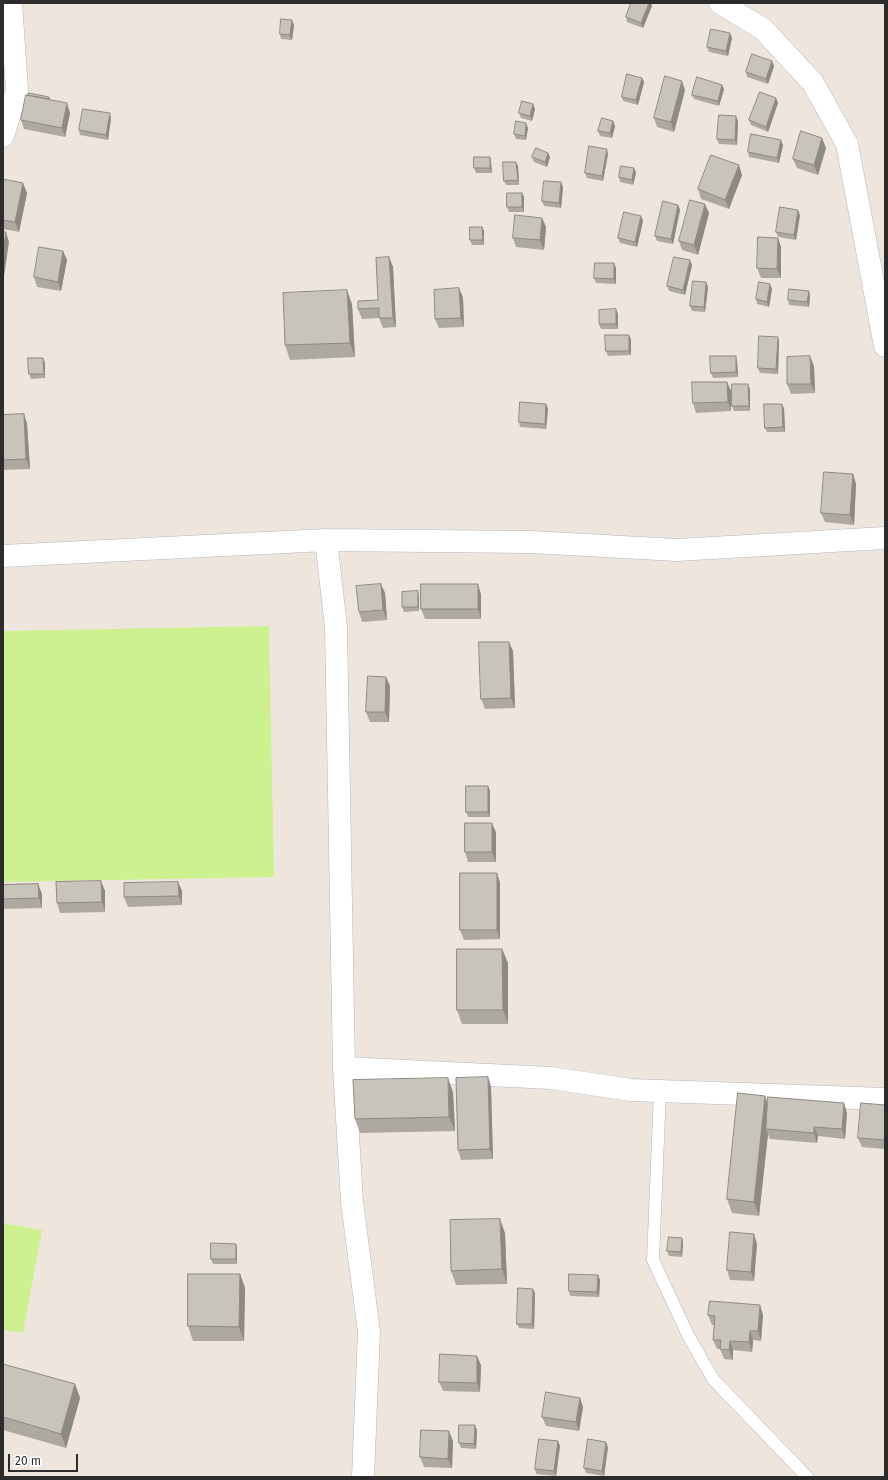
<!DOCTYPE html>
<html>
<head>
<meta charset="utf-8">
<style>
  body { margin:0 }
  #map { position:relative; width:888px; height:1480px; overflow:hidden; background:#eee6dd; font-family:"Fira Sans",sans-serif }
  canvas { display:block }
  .frame { position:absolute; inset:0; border:4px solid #2c2c2c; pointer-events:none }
  .scale { position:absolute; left:8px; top:1454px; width:70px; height:18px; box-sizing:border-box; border:2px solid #2c2c2c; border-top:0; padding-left:5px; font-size:12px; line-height:14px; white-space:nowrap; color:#2c2c2c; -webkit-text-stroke:3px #fff; paint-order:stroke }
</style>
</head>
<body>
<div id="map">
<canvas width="888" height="1480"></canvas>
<div class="frame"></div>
<div class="scale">20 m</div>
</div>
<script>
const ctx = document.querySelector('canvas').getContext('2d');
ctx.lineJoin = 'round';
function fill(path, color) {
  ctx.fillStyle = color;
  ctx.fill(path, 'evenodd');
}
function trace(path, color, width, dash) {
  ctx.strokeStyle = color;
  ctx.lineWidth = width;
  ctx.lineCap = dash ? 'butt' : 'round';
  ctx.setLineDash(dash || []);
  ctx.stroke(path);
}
fill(new Path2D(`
  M 269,626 L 274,877 L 3,882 L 3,631 Z
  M 3,1223 L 42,1230 L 23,1333 L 3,1330 Z`), '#cef190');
const service = new Path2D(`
  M 660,1091 L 653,1260 L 688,1335 L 713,1379 L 807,1477`);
const minor = new Path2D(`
  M 720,3 L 763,29 L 813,83 L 847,144 L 885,346
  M 3,136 L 17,90 L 11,3
  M 326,540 L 336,627 L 344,1068 L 352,1202 L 369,1332 L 363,1477
  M 3,556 L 326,540 L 531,542 L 677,550 L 885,538
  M 344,1068 L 551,1078 L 631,1090 L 885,1099`);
trace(service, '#b1b5c0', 13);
trace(minor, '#b1b5c0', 23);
trace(service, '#fff', 12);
trace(minor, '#fff', 22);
fill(new Path2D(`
  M 652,6 L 643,28 L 627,22 L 626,17 Z
  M 294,25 L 292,40 L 281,39 L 280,34 Z
  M 732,38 L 728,56 L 709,52 L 707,47 Z
  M 774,66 L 768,84 L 747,77 L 746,72 Z
  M 642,78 L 644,82 L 638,105 L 623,101 L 622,97 Z
  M 724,89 L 719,106 L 694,99 L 692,95 Z
  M 685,90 L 674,132 L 657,127 L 654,118 Z
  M 49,97 L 50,100 L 70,113 L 65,137 L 24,129 L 21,120 Z
  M 778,103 L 768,132 L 751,125 L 749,120 Z
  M 533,104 L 535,109 L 532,121 L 521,118 L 519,113 Z
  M 111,118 L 108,140 L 80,135 L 79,130 Z
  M 613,121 L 615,126 L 612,138 L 600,136 L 598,131 Z
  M 738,121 L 737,145 L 719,144 L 717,139 Z
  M 528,128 L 526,140 L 516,139 L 514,134 Z
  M 783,145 L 779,163 L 749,157 L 748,152 Z
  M 826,148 L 818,175 L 797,168 L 793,159 Z
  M 548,153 L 550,157 L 547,167 L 534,162 L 532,157 Z
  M 608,154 L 603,181 L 587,178 L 585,173 Z
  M 490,157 L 491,162 L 492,173 L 476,173 L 474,168 Z
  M 516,162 L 518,166 L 519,185 L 506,185 L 504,181 Z
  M 634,168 L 636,173 L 633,185 L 620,182 L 619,177 Z
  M 742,175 L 729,209 L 701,199 L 698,189 Z
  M 3,179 L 27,193 L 19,232 L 3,229 Z
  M 563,187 L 561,208 L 544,206 L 542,201 Z
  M 522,193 L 524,197 L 524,212 L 509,212 L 507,207 Z
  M 678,205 L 680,210 L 673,244 L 657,241 L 655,236 Z
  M 709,213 L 698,255 L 682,250 L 679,241 Z
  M 800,215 L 796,240 L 778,237 L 776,232 Z
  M 641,216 L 643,221 L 637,247 L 620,243 L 618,238 Z
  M 542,218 L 546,227 L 544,250 L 516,247 L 513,238 Z
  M 482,227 L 484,231 L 484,245 L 472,245 L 470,240 Z
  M 778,238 L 781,247 L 781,278 L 761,278 L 757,268 Z
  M 63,251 L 67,260 L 61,291 L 37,287 L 34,277 Z
  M 389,257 L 393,267 L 396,327 L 383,328 L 379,318 L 362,319 L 358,309 L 378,300 Z
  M 692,265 L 685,295 L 669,291 L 667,286 Z
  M 616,268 L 616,284 L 596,283 L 594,278 Z
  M 708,287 L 705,312 L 692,311 L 690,306 Z
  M 459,288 L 463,298 L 464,327 L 439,328 L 435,319 Z
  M 772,289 L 769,307 L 757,304 L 756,299 Z
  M 810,296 L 809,307 L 789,305 L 788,300 Z
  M 352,304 L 355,357 L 290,360 L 285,345 Z
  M 618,314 L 618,329 L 601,329 L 599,324 Z
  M 778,337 L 779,342 L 778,374 L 760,373 L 758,368 Z
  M 631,339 L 631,355 L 608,356 L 606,351 Z
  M 43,358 L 45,363 L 45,378 L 31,379 L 29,374 Z
  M 737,361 L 738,377 L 713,378 L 711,373 Z
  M 814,366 L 815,393 L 791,394 L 787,384 Z
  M 727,382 L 731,391 L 731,411 L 696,413 L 693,403 Z
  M 750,389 L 750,411 L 734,411 L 732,406 Z
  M 546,404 L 548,409 L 546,429 L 520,427 L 519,422 Z
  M 784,408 L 785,432 L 767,432 L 765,428 Z
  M 24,414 L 27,424 L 30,469 L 3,470 L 3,415 Z
  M 853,474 L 856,484 L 854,525 L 825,522 L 821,513 Z
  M 381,584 L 385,593 L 387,620 L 362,622 L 359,612 Z
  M 481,594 L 481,619 L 425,619 L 421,609 Z
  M 419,596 L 419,611 L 404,612 L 402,607 Z
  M 513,651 L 515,708 L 485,709 L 481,699 Z
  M 386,677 L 390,686 L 389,722 L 370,722 L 366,712 Z
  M 488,786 L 490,791 L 490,817 L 468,817 L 466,812 Z
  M 496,832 L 496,862 L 468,862 L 465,852 Z
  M 497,873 L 500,883 L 500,939 L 464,940 L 460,930 Z
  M 101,881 L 105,891 L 105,912 L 60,913 L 57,903 Z
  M 178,882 L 182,891 L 182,905 L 128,907 L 124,897 Z
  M 38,884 L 42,894 L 42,908 L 3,909 L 3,885 Z
  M 502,949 L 508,963 L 508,1024 L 462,1024 L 457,1010 Z
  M 488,1077 L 491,1087 L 493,1159 L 461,1160 L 458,1150 Z
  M 453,1092 L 455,1131 L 360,1133 L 355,1119 Z
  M 768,1104 L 847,1113 L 845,1139 L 818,1136 L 817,1143 L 770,1139 L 768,1134 L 759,1216 L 732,1213 L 727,1199 Z
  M 885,1105 L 885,1149 L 862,1147 L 858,1138 Z
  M 505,1233 L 507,1284 L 456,1285 L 451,1271 Z
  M 682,1238 L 683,1243 L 682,1257 L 669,1256 L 667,1251 Z
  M 236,1244 L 237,1248 L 237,1264 L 213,1264 L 211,1259 Z
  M 757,1244 L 754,1281 L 730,1280 L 727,1270 Z
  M 240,1274 L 245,1288 L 244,1341 L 193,1341 L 188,1326 Z
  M 598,1275 L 600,1280 L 599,1297 L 570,1296 L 569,1291 Z
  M 535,1293 L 534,1329 L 519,1328 L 517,1324 Z
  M 708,1315 L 763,1315 L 761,1341 L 753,1340 L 752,1352 L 733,1350 L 733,1360 L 724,1359 L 720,1349 L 717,1349 L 713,1340 L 714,1325 L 712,1325 Z
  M 3,1364 L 75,1384 L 80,1398 L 66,1448 L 3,1430 Z
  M 481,1365 L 480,1392 L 443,1391 L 439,1382 Z
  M 580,1398 L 583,1407 L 579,1431 L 546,1426 L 542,1417 Z
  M 477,1430 L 476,1449 L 461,1448 L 459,1443 Z
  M 453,1441 L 452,1468 L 424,1467 L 420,1457 Z
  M 558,1441 L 560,1446 L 556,1476 L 536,1474 L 535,1469 Z
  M 608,1447 L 604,1476 L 586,1473 L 584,1468 Z`), '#ada9a1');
fill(new Path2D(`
  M 649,3 L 651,3 L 652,6 L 643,28 L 641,23 Z
  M 292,20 L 294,25 L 292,40 L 290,35 Z
  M 730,33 L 732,38 L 728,56 L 726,51 Z
  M 772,61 L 774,66 L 768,84 L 766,79 Z
  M 642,78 L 644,82 L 638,105 L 636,100 Z
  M 682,81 L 685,90 L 674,132 L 671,122 Z
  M 722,85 L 724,89 L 719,106 L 718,101 Z
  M 776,98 L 778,103 L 768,132 L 766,127 Z
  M 67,103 L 70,113 L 65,137 L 62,128 Z
  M 533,104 L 535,109 L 532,121 L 530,116 Z
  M 110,113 L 111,118 L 108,140 L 106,135 Z
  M 736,116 L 738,121 L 737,145 L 735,140 Z
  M 613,121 L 615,126 L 612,138 L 610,133 Z
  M 526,123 L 528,128 L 526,140 L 525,136 Z
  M 822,138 L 826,148 L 818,175 L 814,165 Z
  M 781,140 L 783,145 L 779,163 L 777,158 Z
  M 607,149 L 608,154 L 603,181 L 602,176 Z
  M 548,153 L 550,157 L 547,167 L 545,162 Z
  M 490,157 L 491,162 L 492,173 L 490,168 Z
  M 516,162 L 518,166 L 519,185 L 518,180 Z
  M 739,165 L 742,175 L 729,209 L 725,200 Z
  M 634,168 L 636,173 L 633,185 L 632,180 Z
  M 561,182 L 563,187 L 561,208 L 559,203 Z
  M 23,183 L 27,193 L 19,232 L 15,222 Z
  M 522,193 L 524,197 L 524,212 L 522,207 Z
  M 705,204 L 709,213 L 698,255 L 694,245 Z
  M 678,205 L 680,210 L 673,244 L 671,239 Z
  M 798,210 L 800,215 L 796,240 L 794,235 Z
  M 641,216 L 643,221 L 637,247 L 635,242 Z
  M 542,218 L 546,227 L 544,250 L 540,240 Z
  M 482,227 L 484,231 L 484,245 L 483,240 Z
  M 6,232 L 9,242 L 3,283 L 3,250 Z
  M 778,238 L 781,247 L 781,278 L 777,269 Z
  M 63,251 L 67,260 L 61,291 L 58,282 Z
  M 389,257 L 393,267 L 396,327 L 393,318 Z
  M 690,260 L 692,265 L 685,295 L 683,290 Z
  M 614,263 L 616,268 L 616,284 L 614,279 Z
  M 706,282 L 708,287 L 705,312 L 704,307 Z
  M 770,284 L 772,289 L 769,307 L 767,302 Z
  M 459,288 L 463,298 L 464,327 L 461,318 Z
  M 347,290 L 352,304 L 355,357 L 350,343 Z
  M 809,291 L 810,296 L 809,307 L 807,302 Z
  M 616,309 L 618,314 L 618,329 L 616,324 Z
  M 629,335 L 631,339 L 631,355 L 629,351 Z
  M 778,337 L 779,342 L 778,374 L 776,369 Z
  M 736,356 L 737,361 L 738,377 L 736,372 Z
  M 810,356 L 814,366 L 815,393 L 811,384 Z
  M 43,358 L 45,363 L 45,378 L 44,374 Z
  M 727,382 L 731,391 L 731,411 L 728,402 Z
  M 748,384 L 750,389 L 750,411 L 749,406 Z
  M 546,404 L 548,409 L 546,429 L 545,424 Z
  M 782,404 L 784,408 L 785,432 L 783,427 Z
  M 24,414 L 27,424 L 30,469 L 26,459 Z
  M 853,474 L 856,484 L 854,525 L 850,515 Z
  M 381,584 L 385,593 L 387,620 L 383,610 Z
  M 478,584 L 481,594 L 481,619 L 478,609 Z
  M 418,591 L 419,596 L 419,611 L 418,607 Z
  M 509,642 L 513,651 L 515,708 L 511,698 Z
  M 386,677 L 390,686 L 389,722 L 385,712 Z
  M 488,786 L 490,791 L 490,817 L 488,812 Z
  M 492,823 L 496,832 L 496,862 L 492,852 Z
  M 497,873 L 500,883 L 500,939 L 497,930 Z
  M 101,881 L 105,891 L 105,912 L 102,902 Z
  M 178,882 L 182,891 L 182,905 L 179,896 Z
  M 38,884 L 42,894 L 42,908 L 39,898 Z
  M 502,949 L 508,963 L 508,1024 L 503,1010 Z
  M 488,1077 L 491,1087 L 493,1159 L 490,1149 Z
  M 448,1078 L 453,1092 L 455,1131 L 449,1117 Z
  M 765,1096 L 770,1110 L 766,1129 L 768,1134 L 759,1216 L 754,1202 Z
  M 844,1103 L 847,1113 L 845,1139 L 842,1129 Z
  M 814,1127 L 818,1136 L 817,1143 L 814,1133 Z
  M 500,1219 L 505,1233 L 507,1284 L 502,1269 Z
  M 754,1234 L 757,1244 L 754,1281 L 751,1272 Z
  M 682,1238 L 683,1243 L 682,1257 L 681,1252 Z
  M 236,1244 L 237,1248 L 237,1264 L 236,1259 Z
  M 240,1274 L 245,1288 L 244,1341 L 239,1327 Z
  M 598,1275 L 600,1280 L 599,1297 L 597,1292 Z
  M 533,1289 L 535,1293 L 534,1329 L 532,1324 Z
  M 760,1305 L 763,1315 L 761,1341 L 758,1331 Z
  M 750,1331 L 753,1340 L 752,1352 L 749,1342 Z
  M 730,1341 L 733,1350 L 733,1360 L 729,1350 Z
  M 477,1356 L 481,1365 L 480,1392 L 477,1383 Z
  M 75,1384 L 80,1398 L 66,1448 L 61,1434 Z
  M 580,1398 L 583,1407 L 579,1431 L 576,1422 Z
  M 475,1425 L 477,1430 L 476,1449 L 474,1444 Z
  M 449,1431 L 453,1441 L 452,1468 L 448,1459 Z
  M 558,1441 L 560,1446 L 556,1476 L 554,1471 Z
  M 606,1442 L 608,1447 L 604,1476 L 602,1471 Z`), '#8d8983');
const building = new Path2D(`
  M 631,3 L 649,3 L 641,23 L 626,17 Z
  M 281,19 L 292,20 L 290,35 L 280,34 Z
  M 711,29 L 730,33 L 726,51 L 707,47 Z
  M 752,54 L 772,61 L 766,79 L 746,72 Z
  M 627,74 L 642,78 L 636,100 L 622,97 Z
  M 665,76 L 682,81 L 671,122 L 654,118 Z
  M 697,77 L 722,85 L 718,101 L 692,95 Z
  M 760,92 L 776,98 L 766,127 L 749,120 Z
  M 29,93 L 49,97 L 49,99 L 28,95 Z
  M 26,95 L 67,103 L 62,128 L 21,120 Z
  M 522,101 L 533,104 L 530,116 L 519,113 Z
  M 83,109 L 110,113 L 106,135 L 79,130 Z
  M 719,115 L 736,116 L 735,140 L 717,139 Z
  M 602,118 L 613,121 L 610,133 L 598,131 Z
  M 516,121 L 526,123 L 525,136 L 514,134 Z
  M 801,131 L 822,138 L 814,165 L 793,159 Z
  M 751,134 L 781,140 L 777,158 L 748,152 Z
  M 589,146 L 607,149 L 602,176 L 585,173 Z
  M 536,148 L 548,153 L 545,162 L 532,157 Z
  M 711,155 L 739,165 L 725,200 L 698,189 Z
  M 474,157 L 490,157 L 490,168 L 474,168 Z
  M 503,162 L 516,162 L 518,180 L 504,181 Z
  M 621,166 L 634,168 L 632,180 L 619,177 Z
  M 3,179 L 23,183 L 15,222 L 3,220 Z
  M 544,181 L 561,182 L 559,203 L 542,201 Z
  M 507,193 L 522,193 L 522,207 L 507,207 Z
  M 690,200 L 705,204 L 694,245 L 679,241 Z
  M 663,201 L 678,205 L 671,239 L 655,236 Z
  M 780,207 L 798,210 L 794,235 L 776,232 Z
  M 624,212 L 641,216 L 635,242 L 618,238 Z
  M 515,215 L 542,218 L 540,240 L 513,238 Z
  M 470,227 L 482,227 L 483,240 L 470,240 Z
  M 3,232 L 6,232 L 3,250 Z
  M 758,237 L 778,238 L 777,269 L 757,268 Z
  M 39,247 L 63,251 L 58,282 L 34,277 Z
  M 389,257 L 393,318 L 379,318 L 379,308 L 358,309 L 358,301 L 378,300 L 376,258 Z
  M 674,257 L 690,260 L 683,290 L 667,286 Z
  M 595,263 L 614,263 L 614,279 L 594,278 Z
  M 693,281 L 706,282 L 704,307 L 690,306 Z
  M 759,282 L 770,284 L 767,302 L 756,299 Z
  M 459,288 L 461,318 L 435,319 L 434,290 Z
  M 789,289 L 809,291 L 807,302 L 788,300 Z
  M 347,290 L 350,343 L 285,345 L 283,293 Z
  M 616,309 L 616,324 L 599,324 L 599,310 Z
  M 605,335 L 629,335 L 629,351 L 606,351 Z
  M 759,336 L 778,337 L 776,369 L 758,368 Z
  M 710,356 L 736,356 L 736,372 L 711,373 Z
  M 810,356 L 811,384 L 787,384 L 787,357 Z
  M 28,358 L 43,358 L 44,374 L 29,374 Z
  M 692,382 L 727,382 L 728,402 L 693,403 Z
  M 732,384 L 748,384 L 749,406 L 732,406 Z
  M 520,402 L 546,404 L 545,424 L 519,422 Z
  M 764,404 L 782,404 L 783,427 L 765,428 Z
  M 24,414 L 26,459 L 3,460 L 3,415 Z
  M 824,472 L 853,474 L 850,515 L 821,513 Z
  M 381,584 L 383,610 L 359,612 L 356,586 Z
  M 421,584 L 478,584 L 478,609 L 421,609 Z
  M 418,591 L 418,607 L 402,607 L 402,592 Z
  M 479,642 L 509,642 L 511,698 L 481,699 Z
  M 368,676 L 386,677 L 385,712 L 366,712 Z
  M 466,786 L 488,786 L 488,812 L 466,812 Z
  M 465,823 L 492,823 L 492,852 L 465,852 Z
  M 460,873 L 497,873 L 497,930 L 460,930 Z
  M 101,881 L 102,902 L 57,903 L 56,882 Z
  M 178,882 L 179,896 L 124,897 L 124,883 Z
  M 38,884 L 39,898 L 3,899 L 3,885 Z
  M 457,949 L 502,949 L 503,1010 L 457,1010 Z
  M 488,1077 L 490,1149 L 458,1150 L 456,1078 Z
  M 448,1078 L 449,1117 L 355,1119 L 353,1080 Z
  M 738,1093 L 765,1096 L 754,1202 L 727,1199 Z
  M 768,1097 L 844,1103 L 842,1129 L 814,1127 L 814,1133 L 766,1129 Z
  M 861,1103 L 885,1105 L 885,1140 L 858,1138 Z
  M 500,1219 L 502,1269 L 451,1271 L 450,1220 Z
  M 730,1232 L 754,1234 L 751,1272 L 727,1270 Z
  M 669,1237 L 682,1238 L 681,1252 L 667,1251 Z
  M 211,1243 L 236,1244 L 236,1259 L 211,1259 Z
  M 188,1274 L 240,1274 L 239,1327 L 188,1326 Z
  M 569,1274 L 598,1275 L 597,1292 L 569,1291 Z
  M 518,1288 L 533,1289 L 532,1324 L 517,1324 Z
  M 710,1301 L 760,1305 L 758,1331 L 750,1331 L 749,1342 L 730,1341 L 729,1350 L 720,1349 L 721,1340 L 713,1340 L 715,1316 L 708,1315 Z
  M 440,1354 L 477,1356 L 477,1383 L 439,1382 Z
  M 3,1364 L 75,1384 L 61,1434 L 3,1417 Z
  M 546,1392 L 580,1398 L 576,1422 L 542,1417 Z
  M 459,1425 L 475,1425 L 474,1444 L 459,1443 Z
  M 421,1430 L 449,1431 L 448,1459 L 420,1457 Z
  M 539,1439 L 558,1441 L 554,1471 L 535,1469 Z
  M 588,1439 L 606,1442 L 602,1471 L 584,1468 Z`);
fill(building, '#c9c4bb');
trace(building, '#8d8983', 1);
</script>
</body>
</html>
